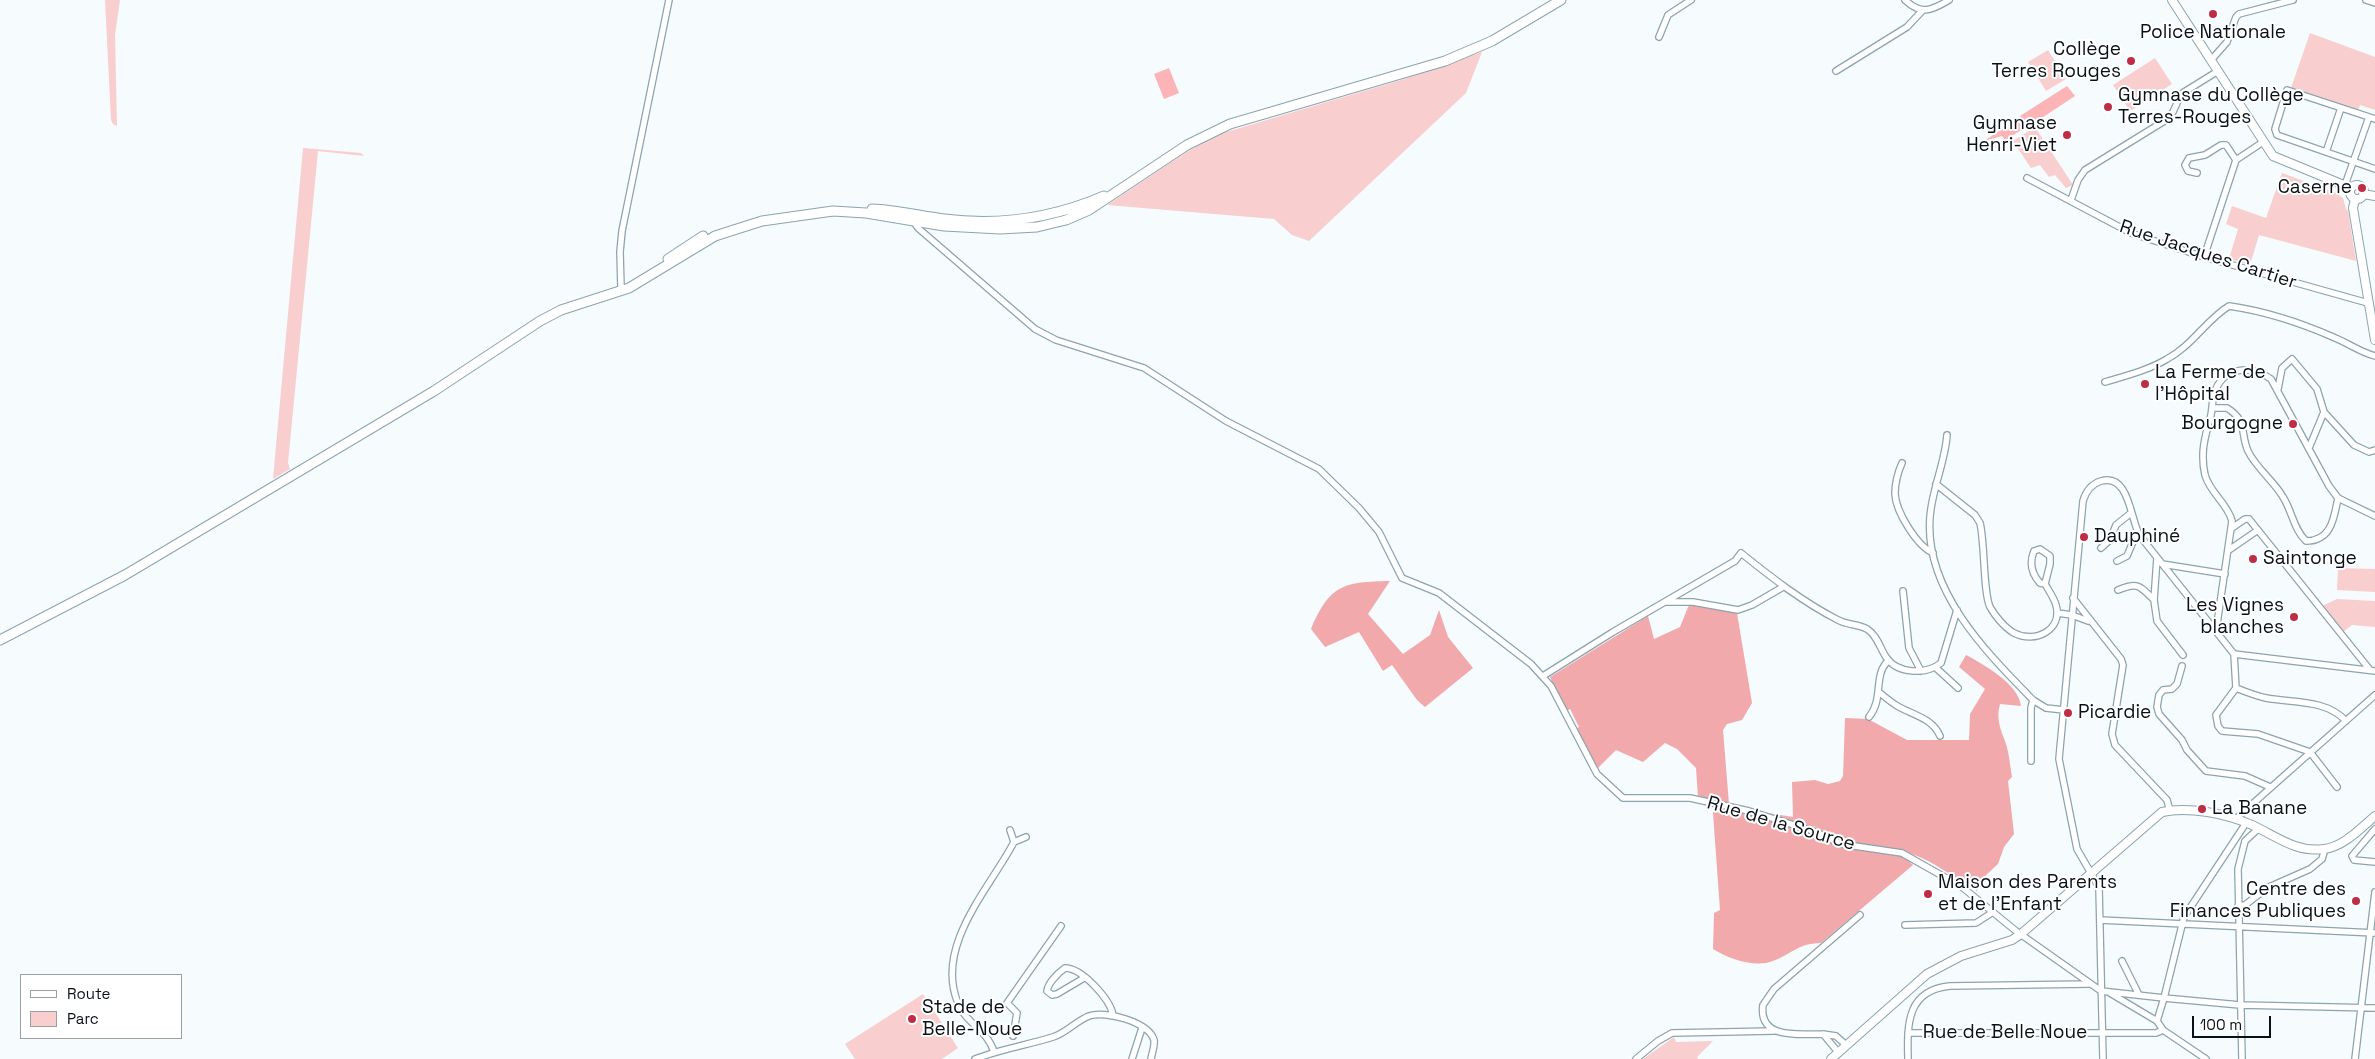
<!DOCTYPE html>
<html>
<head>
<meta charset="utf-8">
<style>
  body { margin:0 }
  #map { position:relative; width:2375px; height:1059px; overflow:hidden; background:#f6fbfe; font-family:"Space Grotesk",sans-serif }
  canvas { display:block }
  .legend { position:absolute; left:20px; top:974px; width:162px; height:65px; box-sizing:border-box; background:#fff; border:1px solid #9ca0a1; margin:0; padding:6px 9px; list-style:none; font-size:15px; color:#081115 }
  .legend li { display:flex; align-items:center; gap:10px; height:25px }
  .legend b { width:25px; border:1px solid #9ca0a1 }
  .scale { position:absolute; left:2192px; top:1016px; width:79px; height:22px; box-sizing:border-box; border:2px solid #081115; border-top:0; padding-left:6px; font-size:15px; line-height:18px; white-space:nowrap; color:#081115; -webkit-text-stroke:4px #fff; paint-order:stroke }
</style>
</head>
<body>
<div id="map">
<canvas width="2375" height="1059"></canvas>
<ul class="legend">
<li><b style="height:6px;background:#fff"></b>Route</li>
<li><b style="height:14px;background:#f9cecf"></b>Parc</li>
</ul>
<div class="scale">100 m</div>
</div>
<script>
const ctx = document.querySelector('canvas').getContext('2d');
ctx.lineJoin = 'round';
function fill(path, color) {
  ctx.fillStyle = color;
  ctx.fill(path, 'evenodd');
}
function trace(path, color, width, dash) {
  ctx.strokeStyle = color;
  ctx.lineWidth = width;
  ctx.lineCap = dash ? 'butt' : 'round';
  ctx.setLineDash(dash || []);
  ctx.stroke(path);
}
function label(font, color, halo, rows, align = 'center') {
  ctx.font = font + ' "Space Grotesk",sans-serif';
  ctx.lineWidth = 4;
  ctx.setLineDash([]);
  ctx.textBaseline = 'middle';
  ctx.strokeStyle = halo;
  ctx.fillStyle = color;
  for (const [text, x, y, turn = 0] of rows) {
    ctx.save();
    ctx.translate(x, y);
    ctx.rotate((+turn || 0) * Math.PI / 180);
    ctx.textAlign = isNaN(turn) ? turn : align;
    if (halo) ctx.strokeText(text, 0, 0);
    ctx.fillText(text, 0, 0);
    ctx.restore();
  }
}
fill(new Path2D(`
  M 105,0 L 120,0 L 115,35 L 117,126 L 113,124 L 111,120 Z
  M 2310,33 L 2375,57 L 2375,110 L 2360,105 L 2358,111 L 2291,88 Z
  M 2048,50 L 2066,79 L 2046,91 L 2028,62 Z
  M 1482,52 L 1466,93 L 1309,241 L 1292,235 L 1274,219 L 1107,205 L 1188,151 L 1223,133 L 1401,80 Z
  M 2155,58 L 2172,84 L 2130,111 L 2113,85 Z
  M 2035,127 L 2073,185 L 2066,188 L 2055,175 L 2049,177 L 2040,165 L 2031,168 L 2013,141 Z
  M 303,148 L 361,153 L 364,156 L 318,151 L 288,463 L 290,469 L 273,479 Z
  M 2282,173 L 2334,192 L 2343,198 L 2346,209 L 2348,211 L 2356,261 L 2259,235 L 2250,265 L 2229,259 L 2238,229 L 2226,224 L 2232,206 L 2266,218 Z
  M 2338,568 L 2375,569 L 2375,592 L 2337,590 Z
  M 2337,599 L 2375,601 L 2375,627 L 2352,625 L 2343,632 L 2322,606 Z
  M 923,994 L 958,1048 L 942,1059 L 855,1059 L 845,1044 Z
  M 1674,1037 L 1676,1042 L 1713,1041 L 1697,1057 L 1698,1059 L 1643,1059 Z`), '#f9cecf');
fill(new Path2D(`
  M 1390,581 L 1368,614 L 1403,654 L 1430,635 L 1439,610 L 1448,637 L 1473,668 L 1425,707 L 1417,700 L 1392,665 L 1383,671 L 1359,632 L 1325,647 L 1311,629 C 1330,584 1344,582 1390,581 Z
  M 1689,605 L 1737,613 L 1752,703 L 1742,720 L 1727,724 L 1723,730 L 1729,804 L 1698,797 L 1696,768 L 1677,749 L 1665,743 L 1643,762 L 1616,750 L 1597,769 L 1575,729 L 1579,727 L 1570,709 L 1567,711 L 1550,677 L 1648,616 L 1654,639 L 1680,627 Z
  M 1966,655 C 1983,664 2019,684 2021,706 L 2000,704 C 1996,718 2000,728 2005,741 C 2009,752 2010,765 2012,777 L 2008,781 L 2014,834 L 2004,847 L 1998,864 L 1986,875 L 1977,891 C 1955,879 1933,860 1909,853 C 1877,842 1842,850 1814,826 L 1813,828 L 1768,813 L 1793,817 L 1792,782 L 1815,780 L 1828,784 L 1840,781 L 1843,776 L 1845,718 L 1868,719 L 1907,740 L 1969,740 L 1970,714 L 1985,689 L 1959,667 Z
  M 1717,807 L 1748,812 L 1789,825 L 1840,846 L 1903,855 L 1913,865 L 1821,943 C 1796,944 1794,953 1773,961 C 1755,968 1729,959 1713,949 L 1714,913 L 1720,910 L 1713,813 L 1714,808 Z`), '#f1a9ac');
fill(new Path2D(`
  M 1169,68 L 1179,93 L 1164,99 L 1154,74 Z
  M 2067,86 L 2075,96 L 2028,127 L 2020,116 Z
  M 2017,119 L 2023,129 L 2005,140 L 2002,136 L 1984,141 Z`), '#fcb4b6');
const street = new Path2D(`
  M 1905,0 C 1921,15 1931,11 1949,0
  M 2366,0 L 2375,3
  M 1659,37 L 1668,15 L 1691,0
  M 2212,59 L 2227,42 L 2236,17 L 2239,14 L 2293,0
  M 1836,71 L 1907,27 L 1922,11
  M 2375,119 L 2287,90 L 2275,129 L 2277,135 L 2375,169
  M 2326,152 L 2341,108
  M 2197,173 L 2188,171 L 2185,165 L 2189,158 L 2205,155 L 2221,145 L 2226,145 L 2236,160
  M 2027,178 L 2131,233 L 2204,257 L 2368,303
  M 2345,185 L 2369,117
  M 2071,200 L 2078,180 L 2085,170 L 2166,120 L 2173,112 L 2181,94 L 2218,71
  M 914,222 L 918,228 L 1035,329 L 1056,340 L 1144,368 L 1226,421 L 1319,469 L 1359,508 L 1379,532 L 1402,578 L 1439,593 L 1531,664 L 1551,686 L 1597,774 L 1623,798 L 1690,798 L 1749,811 L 1813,831 L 1841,844 L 1902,853 L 1962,887 L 2016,931 L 2101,991 L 2164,998 L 2157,1021
  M 2204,257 L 2236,160 L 2263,142
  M 621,288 L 620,252 L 622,231 L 669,0
  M 2105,382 C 2125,376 2149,370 2167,359 C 2192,346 2206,320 2229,306 C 2264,311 2301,323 2333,337 C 2348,343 2360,352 2375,356
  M 2278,389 L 2282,368 L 2292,359 L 2317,389 L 2324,412 L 2354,445 L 2369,452 L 2375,450
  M 2213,408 L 2227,408 C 2248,421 2240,433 2248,451 C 2256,468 2274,481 2283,497 C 2292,511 2294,530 2306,541 C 2331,541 2334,519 2338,498
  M 1947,435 C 1945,463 1932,489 1930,517 C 1924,590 1986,652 2033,700 L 2046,708 L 2064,710
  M 2309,448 L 2324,412
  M 1902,463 C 1898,472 1895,484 1895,494 C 1896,512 1917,546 1933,553
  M 1936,484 L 1975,515 L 1980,523 C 1985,543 1983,592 1990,607 C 1995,616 2005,628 2014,633 C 2035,644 2063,630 2056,605 C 2054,598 2049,591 2045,584 L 2040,583 C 2032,574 2029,563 2034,551 L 2040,549 L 2050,556 L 2050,564 L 2045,584
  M 2232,528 L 2245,519 L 2249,519 L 2370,670
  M 2101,548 L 2110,540 L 2116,525 L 2131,513
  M 2229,550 L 2258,530
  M 2157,558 L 2154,600 L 2157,621 L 2183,655
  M 2117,561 L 2127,556 L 2137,532
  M 2162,564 L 2225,574
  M 2118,590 C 2138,582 2139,585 2154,600
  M 1903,591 L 1909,648 L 1921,671
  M 2073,598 L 2121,659 L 2123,665 L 2112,734 L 2115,745 L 2167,800 L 2170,811
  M 1667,602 L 1693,602 L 1738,610 L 1752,605 L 1783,587
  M 2057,613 L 2072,615 L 2088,621
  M 2216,631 L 2232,521 C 2228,504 2210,493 2205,475 C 2200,453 2205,436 2211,415 C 2212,410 2212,405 2213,400 C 2218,368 2247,363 2271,379 L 2329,486 L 2338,498 L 2375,516
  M 2234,654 L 2236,688 L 2216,715 L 2218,726 L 2222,731 L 2258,734 L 2310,752 L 2337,787
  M 2234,654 L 2375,671
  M 2182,666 L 2177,684 L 2172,689 L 2163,690 L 2159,695 L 2157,707 L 2159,714 L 2182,740 L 2187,750 L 2206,771 L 2245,776 L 2270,787
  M 1935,667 L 1958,688
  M 1543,676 L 1613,632 L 1735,561 L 1741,553 C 1772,578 1803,602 1838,620 C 1847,625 1858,624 1867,629 C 1877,635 1880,648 1886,657 C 1897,674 1926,675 1941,663 L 1957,610
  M 2236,688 C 2246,692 2256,696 2266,698 C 2292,703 2326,699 2346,721
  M 1880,693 C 1886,698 1892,703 1899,707 C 1914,715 1933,719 1940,736
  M 1869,717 C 1884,699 1873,675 1888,661
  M 2031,761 L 2031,708 L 2033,700
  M 2239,820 L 2240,815 L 2375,695
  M 2246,823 L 2184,917 L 2164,998 L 2240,1005 L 2375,1008
  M 2375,829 L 2352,856 L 2354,860 L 2375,862
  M 1014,842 L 1026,837
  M 2238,906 L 2245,905 L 2267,888 L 2310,869 L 2322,859 L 2325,849
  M 2100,920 L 2375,933
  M 1905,925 L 1976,923 L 1993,912
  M 2122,961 L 2139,995
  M 1084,978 L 1057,994 L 1052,995 L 1047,991 C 1048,983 1058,973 1065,968 C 1082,968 1110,999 1113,1015
  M 2110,993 L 2157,1021 L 2163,1030 L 2206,1059
  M 1908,1033 L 2156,1033 L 2163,1030
  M 1823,1034 C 1800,1034 1758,1040 1763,1005 L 1774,989 L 1860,915
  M 1013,1036 L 1017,1013 L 1007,1003 L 1061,926
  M 994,1052 C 987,1029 966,1024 958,1003 C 934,946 990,888 1014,842 L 1010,830
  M 1838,1052 L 1823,1034 L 1836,1036 L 1846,1045
  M 975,1059 C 1001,1049 1027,1045 1053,1037 C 1066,1033 1076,1021 1089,1016 C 1105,1010 1149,1022 1154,1040 C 1155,1046 1152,1053 1151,1059
  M 1132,1059 L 1142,1028
  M 1636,1059 L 1658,1041 L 1672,1033 L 1774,1031
  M 1908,1059 C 1907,1024 1907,990 1950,986 L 2089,984
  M 2103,1059 L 2099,887 L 2077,849 L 2059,759 L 2083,501 C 2086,491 2091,484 2101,481 C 2130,473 2130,520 2140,536 L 2234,654
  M 2242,1059 L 2238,869 L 2245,841 L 2259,828
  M 2355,1059 L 2375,892`);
const secondary = new Path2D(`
  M 2172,0 L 2273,156 L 2351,188
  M2350 192a7 7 0 1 1 14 0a7 7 0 1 1-14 0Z
  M 2363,194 L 2375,196
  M 2355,199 L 2353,208 L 2375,340
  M 1831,1059 L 1927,974 L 1961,956 L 2012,940 L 2021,934 L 2162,812 C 2189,806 2227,814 2252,825 C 2276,836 2296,853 2324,849 C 2343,847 2361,828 2375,816`);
const primary = new Path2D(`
  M 872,209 C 896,210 920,216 944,219 C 999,226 1053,218 1104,196
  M 668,259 L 703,236
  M 0,640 L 125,575 L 434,391 L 540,321 L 561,310 L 629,288 L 715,236 L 762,221 L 833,211 L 866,213 L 944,226 L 1000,229 L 1037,227 L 1066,220 L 1089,210 L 1187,145 L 1230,124 L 1445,61 L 1492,41 L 1561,0`);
trace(street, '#8ba4ad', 8);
trace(secondary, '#8ba4ad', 10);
trace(primary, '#8ba4ad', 11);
trace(street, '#fff', 5.5);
trace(secondary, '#fff', 8);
trace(primary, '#fff', 9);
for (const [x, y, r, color] of [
  [2213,14,5,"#be2d45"],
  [2131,61,5,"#be2d45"],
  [2108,107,5,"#be2d45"],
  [2067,135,5,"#be2d45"],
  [2362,188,5,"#be2d45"],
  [2145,384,5,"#be2d45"],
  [2293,424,5,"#be2d45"],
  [2084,537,5,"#be2d45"],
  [2253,559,5,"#be2d45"],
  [2294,617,5,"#be2d45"],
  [2068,713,5,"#be2d45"],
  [2202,809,5,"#be2d45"],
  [1928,894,5,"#be2d45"],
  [2356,901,5,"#be2d45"],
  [912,1019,5,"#be2d45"]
]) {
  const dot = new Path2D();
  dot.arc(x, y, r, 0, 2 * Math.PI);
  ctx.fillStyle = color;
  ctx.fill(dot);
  trace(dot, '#fff', 2);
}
label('19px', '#081115', '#fff', [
  ["Police Nationale",2213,33,"center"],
  ["Collège",2121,50,"right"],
  ["Terres Rouges",2121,72,"right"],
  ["Gymnase du Collège",2118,96],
  ["Terres-Rouges",2118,118],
  ["Gymnase",2057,124,"right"],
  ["Henri-Viet",2057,146,"right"],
  ["Caserne",2352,188,"right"],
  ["La Ferme de",2155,373],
  ["l'Hôpital",2155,395],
  ["Bourgogne",2283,424,"right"],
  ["Dauphiné",2094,537],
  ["Saintonge",2263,559],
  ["Les Vignes",2284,606,"right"],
  ["blanches",2284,628,"right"],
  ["Picardie",2078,713],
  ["La Banane",2212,809],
  ["Maison des Parents",1938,883],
  ["et de l'Enfant",1938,905],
  ["Centre des",2346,890,"right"],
  ["Finances Publiques",2346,912,"right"],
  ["Stade de",922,1008],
  ["Belle-Noue",922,1030]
], 'left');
label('19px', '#081115', '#fff', [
  ["Rue Jacques Cartier",2208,255,18],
  ["Rue de la Source",1781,824,16],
  ["Rue de Belle Noue",2005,1033]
]);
</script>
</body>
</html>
